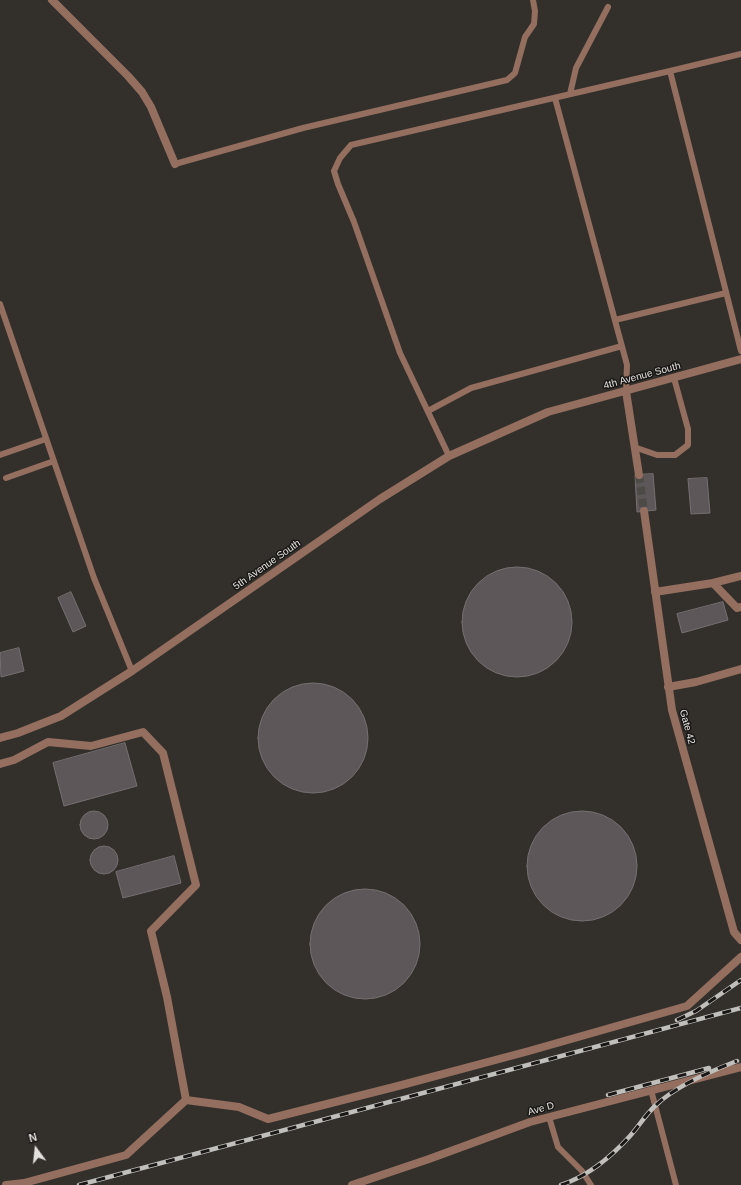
<!DOCTYPE html>
<html>
<head>
<meta charset="utf-8">
<style>
  body { margin:0 }
  #map { position:relative; width:741px; height:1185px; overflow:hidden; background:#33302b; font-family:Arial,sans-serif }
  canvas { display:block }
  .north { position:absolute; left:16px; top:1129px; width:40px; height:40px; -webkit-text-stroke:3px #1a1816; paint-order:stroke; rotate:345deg; font-size:11px; font-weight:700; line-height:16px; text-align:center; color:#e3e1de }
  .north::after { content:''; display:block; margin:auto; width:14px; height:18px; background:#e3e1de; clip-path:polygon(50% 0,100% 100%,50% 72%,0 100%) }
</style>
</head>
<body>
<div id="map">
<canvas width="741" height="1185"></canvas>
<div class="north">N</div>
</div>
<script>
const ctx = document.querySelector('canvas').getContext('2d');
ctx.lineJoin = 'round';
function fill(path, color) {
  ctx.fillStyle = color;
  ctx.fill(path, 'evenodd');
}
function trace(path, color, width, dash) {
  ctx.strokeStyle = color;
  ctx.lineWidth = width;
  ctx.lineCap = dash ? 'butt' : 'round';
  ctx.setLineDash(dash || []);
  ctx.stroke(path);
}
function label(font, color, halo, rows, align = 'center') {
  ctx.font = font + ' Arial,sans-serif';
  ctx.lineWidth = 3;
  ctx.setLineDash([]);
  ctx.textBaseline = 'middle';
  ctx.strokeStyle = halo;
  ctx.fillStyle = color;
  for (const [text, x, y, turn = 0] of rows) {
    ctx.save();
    ctx.translate(x, y);
    ctx.rotate((+turn || 0) * Math.PI / 180);
    ctx.textAlign = isNaN(turn) ? turn : align;
    if (halo) ctx.strokeText(text, 0, 0);
    ctx.fillText(text, 0, 0);
    ctx.restore();
  }
}
const building = new Path2D(`
  M 653,474 L 656,510 L 637,512 L 635,475 Z
  M 707,478 L 710,513 L 691,514 L 688,479 Z
  M462 622a55 55 0 1 1 110 0a55 55 0 1 1-110 0Z
  M 71,592 L 86,626 L 73,632 L 58,598 Z
  M 723,602 L 728,620 L 682,633 L 677,614 Z
  M 19,648 L 24,671 L 1,677 L 0,653 Z
  M258 738a55 55 0 1 1 110 0a55 55 0 1 1-110 0Z
  M 125,743 L 137,786 L 64,806 L 53,763 Z
  M80 825a14 14 0 1 1 28 0a14 14 0 1 1-28 0Z
  M527 866a55 55 0 1 1 110 0a55 55 0 1 1-110 0Z
  M90 860a14 14 0 1 1 28 0a14 14 0 1 1-28 0Z
  M 174,856 L 181,883 L 123,898 L 116,872 Z
  M310 944a55 55 0 1 1 110 0a55 55 0 1 1-110 0Z`);
fill(building, '#5e575a');
trace(building, '#766f72', 1);
trace(new Path2D(`
  M 639,475 L 644,511`), '#4d4b46', 8, [8, 4]);
trace(new Path2D(`
  M 670,71 L 741,54
  M 570,94 L 576,68 L 608,7
  M 555,98 L 627,365 L 626,391
  M 175,164 L 303,128 L 507,80 L 515,73 L 525,37 L 534,24 L 535,11 L 533,0
  M 0,304 L 94,578 L 132,671
  M 615,320 L 726,293
  M 428,411 L 471,388 L 622,346
  M 634,447 L 657,455 L 675,455 L 688,445 L 688,429 L 674,378
  M 0,455 L 46,439
  M 449,456 L 400,353 L 354,222 L 338,184 L 334,171 L 340,158 L 351,145 L 670,71 L 741,351
  M 6,478 L 54,461
  M 651,1090 L 676,1185
  M 549,1117 L 558,1147 L 582,1171 L 591,1185`), '#946e5e', 6);
trace(new Path2D(`
  M 52,0 L 128,76 L 142,92 L 151,107 L 175,164
  M 626,391 L 639,475
  M 644,511 L 672,710 L 734,932 L 741,940
  M 713,583 L 741,576
  M 655,592 L 713,583 L 737,608 L 741,607
  M 668,687 L 696,682 L 741,669
  M 0,738 L 18,733 L 61,716 L 132,671 L 380,499 L 449,456 L 548,412 L 741,359
  M 0,764 L 14,760 L 48,742 L 91,746 L 143,732 L 163,753 L 196,885 L 151,931 L 167,997 L 186,1100 L 126,1155 L 24,1183 L 6,1185
  M 186,1100 L 239,1107 L 268,1119 L 398,1086 L 529,1051 L 687,1006 L 741,957
  M 352,1185 L 429,1159 L 530,1122 L 741,1067`), '#946e5e', 8);
const rail = new Path2D(`
  M 677,1020 L 696,1011 L 741,980
  M 608,1095 L 709,1068
  M 79,1185 L 741,1008
  M 561,1185 C 588,1176 611,1157 630,1136 C 639,1126 646,1114 656,1105 C 676,1086 711,1071 737,1061`);
trace(rail, '#c1bfbb', 4.5);
trace(rail, '#1a1816', 3, [9]);
label('10px', '#e3e1de', '#1a1816', [
  ["4th Avenue South",642,376,-15],
  ["5th Avenue South",267,565,-35],
  ["Gate 42",687,727,75],
  ["Ave D",541,1109,-15]
]);
</script>
</body>
</html>
